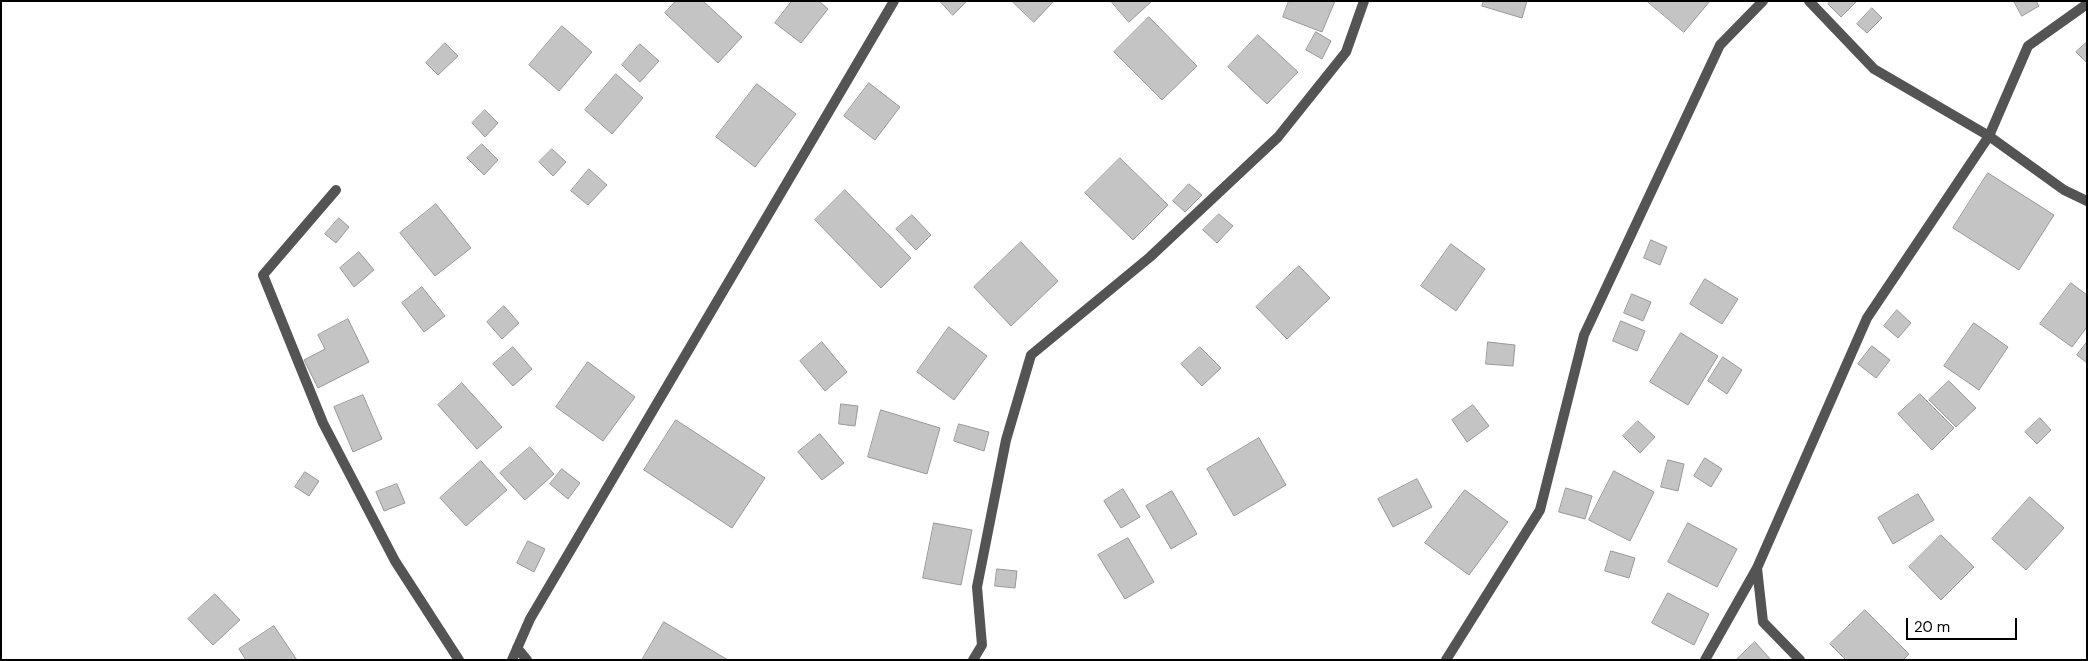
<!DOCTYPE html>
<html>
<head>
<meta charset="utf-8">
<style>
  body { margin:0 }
  #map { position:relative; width:2088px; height:661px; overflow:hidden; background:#fff; font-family:"DM Sans",sans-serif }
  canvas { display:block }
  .frame { position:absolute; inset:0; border:2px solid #000; pointer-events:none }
  .scale { position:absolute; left:1906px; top:618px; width:111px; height:22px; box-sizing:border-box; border:2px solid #000; border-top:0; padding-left:6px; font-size:15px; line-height:18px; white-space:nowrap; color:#000; -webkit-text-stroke:4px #fff; paint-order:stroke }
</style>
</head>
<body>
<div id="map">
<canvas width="2088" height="661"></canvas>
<div class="frame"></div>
<div class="scale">20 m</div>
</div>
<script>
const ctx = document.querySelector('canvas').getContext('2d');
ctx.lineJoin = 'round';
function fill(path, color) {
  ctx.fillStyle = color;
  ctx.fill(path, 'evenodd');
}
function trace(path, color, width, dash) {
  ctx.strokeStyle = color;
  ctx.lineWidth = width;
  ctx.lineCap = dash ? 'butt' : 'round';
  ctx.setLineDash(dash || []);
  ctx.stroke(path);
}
const building = new Path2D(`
  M 676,1 L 703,1 L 742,37 L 718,63 L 665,13 Z
  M 792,1 L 819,1 L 828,9 L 801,43 L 775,23 Z
  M 940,1 L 967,1 L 953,15 Z
  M 1012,1 L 1054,1 L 1034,22 Z
  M 1111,1 L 1152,1 L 1129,22 Z
  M 1289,1 L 1335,1 L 1322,32 L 1283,17 Z
  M 1484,1 L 1527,1 L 1522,18 L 1482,6 Z
  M 1647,1 L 1710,1 L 1684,32 Z
  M 1831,1 L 1857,1 L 1841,17 L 1828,4 Z
  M 2014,1 L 2036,1 L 2039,6 L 2022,16 Z
  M 1872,8 L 1882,18 L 1867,33 L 1857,24 Z
  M 1149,17 L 1197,66 L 1162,100 L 1114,52 Z
  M 562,26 L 592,52 L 559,91 L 529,65 Z
  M 1316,32 L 1331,41 L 1322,59 L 1306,50 Z
  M 1258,35 L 1298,72 L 1267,104 L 1228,67 Z
  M 2087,42 L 2087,63 L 2076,52 Z
  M 445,43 L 458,56 L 438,75 L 426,63 Z
  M 640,44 L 659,61 L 640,82 L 622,65 Z
  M 616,74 L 643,98 L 612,134 L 585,110 Z
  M 869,83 L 900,107 L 875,140 L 844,116 Z
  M 757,84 L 796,114 L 755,167 L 716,137 Z
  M 485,110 L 498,123 L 485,137 L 472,123 Z
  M 482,144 L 498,160 L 484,175 L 467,158 Z
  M 552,149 L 566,162 L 553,176 L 539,162 Z
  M 1120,158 L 1168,205 L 1133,240 L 1085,193 Z
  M 589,169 L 607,185 L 588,205 L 571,191 Z
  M 1988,173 L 2054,215 L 2019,270 L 1953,228 Z
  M 1189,184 L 1202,195 L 1185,212 L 1173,201 Z
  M 845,190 L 911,258 L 881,288 L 815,220 Z
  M 436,204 L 471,248 L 435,276 L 400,233 Z
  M 1219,214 L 1233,226 L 1217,243 L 1203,230 Z
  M 912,215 L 931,235 L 916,250 L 896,229 Z
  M 339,218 L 349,227 L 336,243 L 325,234 Z
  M 1651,240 L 1667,247 L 1660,265 L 1644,258 Z
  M 1021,242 L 1058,281 L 1011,326 L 974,287 Z
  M 1451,244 L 1485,269 L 1456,311 L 1421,286 Z
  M 359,252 L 374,270 L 354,287 L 340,268 Z
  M 1299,266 L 1330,298 L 1287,339 L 1256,307 Z
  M 1705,279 L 1738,299 L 1722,324 L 1690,304 Z
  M 2071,283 L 2087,295 L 2087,327 L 2072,347 L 2040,324 Z
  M 422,287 L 445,316 L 424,332 L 402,303 Z
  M 1632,294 L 1651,302 L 1643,321 L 1624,313 Z
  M 504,306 L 519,323 L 502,339 L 487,322 Z
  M 1897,310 L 1911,323 L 1898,338 L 1884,326 Z
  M 348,319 L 369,362 L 318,388 L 304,360 L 325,349 L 318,335 Z
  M 1621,321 L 1645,331 L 1637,351 L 1613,341 Z
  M 1974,323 L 2008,347 L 1979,390 L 1944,366 Z
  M 949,327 L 987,356 L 954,400 L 917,372 Z
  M 1681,333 L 1718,356 L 1688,405 L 1650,382 Z
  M 822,342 L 847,372 L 825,391 L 800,361 Z
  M 1488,342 L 1515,345 L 1513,366 L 1486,364 Z
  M 2087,342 L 2087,363 L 2077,355 Z
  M 1872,346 L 1890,360 L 1876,378 L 1858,364 Z
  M 513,347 L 532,369 L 513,386 L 493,364 Z
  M 1200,347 L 1221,368 L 1202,386 L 1181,364 Z
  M 1723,357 L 1742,370 L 1727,394 L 1708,381 Z
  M 588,362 L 635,397 L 603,441 L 556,407 Z
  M 1949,381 L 1976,408 L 1956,427 L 1929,400 Z
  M 462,383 L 502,427 L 477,449 L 438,405 Z
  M 1920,394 L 1954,428 L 1932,450 L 1898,414 Z
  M 363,395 L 382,439 L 353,452 L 334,407 Z
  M 841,404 L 858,406 L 855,426 L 839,424 Z
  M 1473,405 L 1489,426 L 1467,442 L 1452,420 Z
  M 881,410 L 940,428 L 927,474 L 868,457 Z
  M 2040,418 L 2051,430 L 2037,444 L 2025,432 Z
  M 676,420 L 765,478 L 732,528 L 644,470 Z
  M 1638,421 L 1655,437 L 1640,453 L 1623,436 Z
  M 959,424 L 989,432 L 984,451 L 954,441 Z
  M 820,434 L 844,463 L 822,480 L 798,452 Z
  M 1259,438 L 1286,485 L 1234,516 L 1207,469 Z
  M 530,447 L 554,474 L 525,500 L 500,473 Z
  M 1705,458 L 1722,469 L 1711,487 L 1694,476 Z
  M 1668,460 L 1684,464 L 1678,491 L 1661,487 Z
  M 481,461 L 507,490 L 466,526 L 440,498 Z
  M 562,469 L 580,483 L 568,499 L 550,484 Z
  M 1614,471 L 1654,492 L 1630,541 L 1589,520 Z
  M 305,472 L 319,481 L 309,496 L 295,487 Z
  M 1417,479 L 1432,507 L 1393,527 L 1378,499 Z
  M 397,484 L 405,503 L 384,511 L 376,492 Z
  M 1566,488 L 1592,496 L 1585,519 L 1559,512 Z
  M 1123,489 L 1140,517 L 1121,528 L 1104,501 Z
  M 1465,490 L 1508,522 L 1469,575 L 1425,543 Z
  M 1172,491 L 1197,534 L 1171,549 L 1146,506 Z
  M 1918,494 L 1934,520 L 1893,544 L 1878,518 Z
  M 2030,497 L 2064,528 L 2026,570 L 1992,539 Z
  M 934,523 L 972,530 L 961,585 L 923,578 Z
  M 1688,523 L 1737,549 L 1717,587 L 1668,562 Z
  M 1941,535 L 1974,567 L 1941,600 L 1909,567 Z
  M 1128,538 L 1154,582 L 1125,599 L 1098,555 Z
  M 528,541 L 545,549 L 534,572 L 517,563 Z
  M 1611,551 L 1635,558 L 1629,578 L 1605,571 Z
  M 997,569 L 1017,571 L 1015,588 L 995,586 Z
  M 1668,593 L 1709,614 L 1694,645 L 1652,623 Z
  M 215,594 L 240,620 L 213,645 L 188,619 Z
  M 1865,610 L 1909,654 L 1903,660 L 1846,660 L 1830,644 Z
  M 664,622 L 728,660 L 642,660 Z
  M 274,626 L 297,660 L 246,660 L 239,649 Z
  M 1755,642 L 1771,660 L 1736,660 Z`);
fill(building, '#c4c4c4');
trace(building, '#989898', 1);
trace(new Path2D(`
  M 1809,1 L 1874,69 L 1989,136 L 2064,190 L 2087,201
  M 336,190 L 263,275 L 323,423 L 395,561 L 459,660
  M 1757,568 L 1763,622 L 1800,660
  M 517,648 L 527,660
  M 512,660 L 530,619 L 894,1
  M 973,660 L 982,645 L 977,587 L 1006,440 L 1031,355 L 1150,257 L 1278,137 L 1346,52 L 1364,1
  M 1446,660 L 1540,510 L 1584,335 L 1720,45 L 1763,1
  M 1705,660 L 1757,568 L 1867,318 L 1989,136 L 2028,46 L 2087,4`), '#545454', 10);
</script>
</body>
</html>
